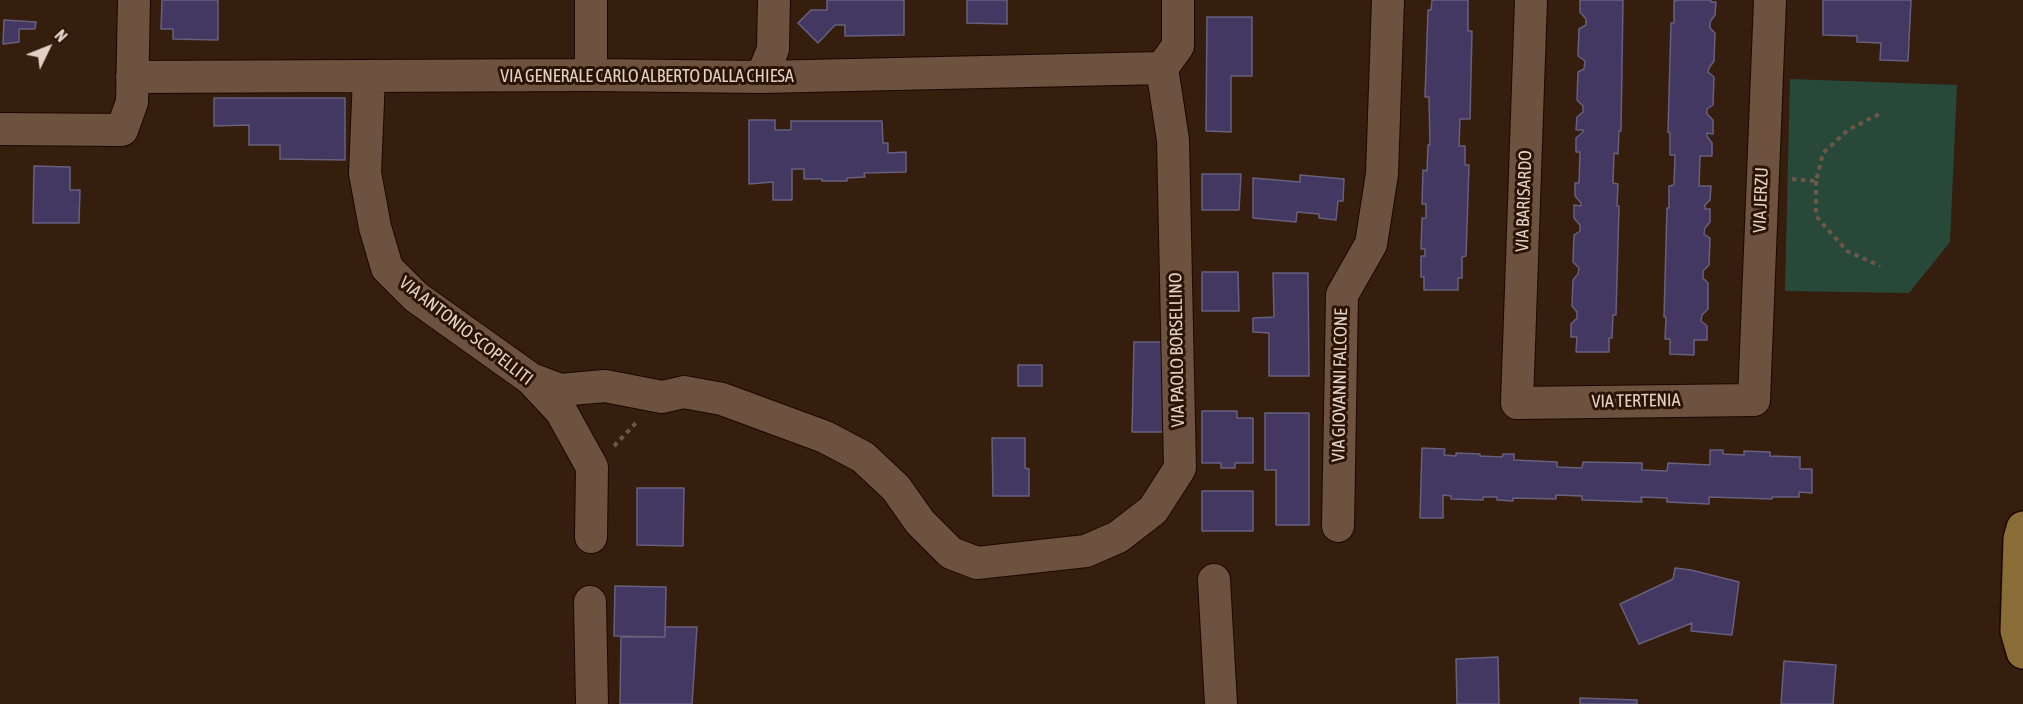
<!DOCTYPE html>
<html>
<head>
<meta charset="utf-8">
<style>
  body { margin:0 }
  #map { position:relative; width:2023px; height:704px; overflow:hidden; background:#351e0d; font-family:"Asap Condensed",sans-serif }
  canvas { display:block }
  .north { position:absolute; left:18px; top:18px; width:60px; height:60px; -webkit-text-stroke:4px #2b1404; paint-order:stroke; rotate:47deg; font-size:16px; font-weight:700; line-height:24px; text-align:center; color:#e2d1c7 }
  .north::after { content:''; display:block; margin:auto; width:21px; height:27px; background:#e2d1c7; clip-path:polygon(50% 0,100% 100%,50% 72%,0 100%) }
</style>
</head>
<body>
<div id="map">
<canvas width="2023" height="704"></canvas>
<div class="north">N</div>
</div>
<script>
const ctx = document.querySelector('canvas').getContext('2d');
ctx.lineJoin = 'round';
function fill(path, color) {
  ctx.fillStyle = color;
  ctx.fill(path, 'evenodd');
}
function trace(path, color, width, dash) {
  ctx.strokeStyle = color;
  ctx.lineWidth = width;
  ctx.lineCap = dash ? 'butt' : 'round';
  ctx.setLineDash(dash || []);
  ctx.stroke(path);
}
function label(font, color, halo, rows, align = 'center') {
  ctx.font = font + ' "Asap Condensed",sans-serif';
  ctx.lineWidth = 6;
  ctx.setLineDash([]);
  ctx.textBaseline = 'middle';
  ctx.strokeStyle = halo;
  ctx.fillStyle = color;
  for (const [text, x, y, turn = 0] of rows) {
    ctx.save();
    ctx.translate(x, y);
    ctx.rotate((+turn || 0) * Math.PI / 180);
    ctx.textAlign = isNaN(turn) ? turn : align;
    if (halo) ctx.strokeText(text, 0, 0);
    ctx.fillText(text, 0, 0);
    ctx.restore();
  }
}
fill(new Path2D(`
  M 1790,79 L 1957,85 L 1950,242 L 1909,293 L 1785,291 Z`), '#28493a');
const building = new Path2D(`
  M 162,0 L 218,0 L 218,40 L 173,39 L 173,29 L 161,29 Z
  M 827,0 L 904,0 L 904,35 L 845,36 L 845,25 L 835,25 L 818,43 L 798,23 L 811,10 L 827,10 Z
  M 967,0 L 1007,0 L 1007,24 L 967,23 Z
  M 1432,0 L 1468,0 L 1468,31 L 1472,31 L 1470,119 L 1460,119 L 1459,146 L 1465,146 L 1465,165 L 1469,165 L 1466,256 L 1462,257 L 1462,278 L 1458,278 L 1458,290 L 1424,290 L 1424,277 L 1421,277 L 1421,256 L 1425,256 L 1425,249 L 1421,249 L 1422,218 L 1426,218 L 1426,204 L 1422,204 L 1423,170 L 1427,171 L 1428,145 L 1430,145 L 1429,97 L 1425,97 L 1428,10 L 1431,10 Z
  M 1580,0 L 1623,0 L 1621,131 L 1619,131 L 1618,154 L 1614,153 L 1613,183 L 1618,184 L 1617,206 L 1619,206 L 1616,315 L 1613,315 L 1612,338 L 1609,338 L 1609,352 L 1576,352 L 1577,337 L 1571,337 L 1571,324 L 1577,318 L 1577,312 L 1572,306 L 1573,280 L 1578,274 L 1579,268 L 1573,262 L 1574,235 L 1580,231 L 1580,225 L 1574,218 L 1574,205 L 1581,206 L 1581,203 L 1575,196 L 1575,183 L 1579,183 L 1580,152 L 1576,152 L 1576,138 L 1583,132 L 1583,130 L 1576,130 L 1577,117 L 1583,112 L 1583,106 L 1577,100 L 1578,72 L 1584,69 L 1585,61 L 1578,56 L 1579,29 L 1586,25 L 1586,19 L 1580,12 Z
  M 1680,0 L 1711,0 L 1711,2 L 1716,2 L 1715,15 L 1710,22 L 1710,28 L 1715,33 L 1714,61 L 1709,68 L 1708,72 L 1714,77 L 1713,105 L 1707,109 L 1707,114 L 1713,120 L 1713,134 L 1707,133 L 1707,136 L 1712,143 L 1712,156 L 1700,156 L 1699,186 L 1711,186 L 1710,200 L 1705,205 L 1705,209 L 1710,209 L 1710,222 L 1705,228 L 1704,234 L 1710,238 L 1709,265 L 1703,271 L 1703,278 L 1708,283 L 1708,309 L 1702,315 L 1701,321 L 1707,326 L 1707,340 L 1694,340 L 1694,355 L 1670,354 L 1670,339 L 1665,339 L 1666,317 L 1664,317 L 1667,208 L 1669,208 L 1669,186 L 1674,185 L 1675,155 L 1670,155 L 1670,133 L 1668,132 L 1671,23 L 1674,23 L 1674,1 Z
  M 1823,0 L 1911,0 L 1908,61 L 1880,60 L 1881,43 L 1857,42 L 1857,36 L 1823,35 Z
  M 1207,17 L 1252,17 L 1252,76 L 1231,76 L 1231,132 L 1206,131 Z
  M 4,20 L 36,22 L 35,29 L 19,29 L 19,42 L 3,44 Z
  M 214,98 L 345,98 L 345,160 L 280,159 L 280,145 L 249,145 L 249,125 L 214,126 Z
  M 749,120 L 775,120 L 775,130 L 791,130 L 791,121 L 882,121 L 883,143 L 888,143 L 888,153 L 906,152 L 906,172 L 864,173 L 865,177 L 847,178 L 847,181 L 822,181 L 822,179 L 804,179 L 804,169 L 792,169 L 792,200 L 773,200 L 773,182 L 749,184 Z
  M 34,166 L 70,167 L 70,190 L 80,190 L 79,223 L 33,223 Z
  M 1202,174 L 1241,174 L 1239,210 L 1202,210 Z
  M 1300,175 L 1344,179 L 1343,201 L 1338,201 L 1336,220 L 1319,218 L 1319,214 L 1297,212 L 1296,222 L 1253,218 L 1253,178 L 1300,182 Z
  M 1202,272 L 1238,272 L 1239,311 L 1202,311 Z
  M 1273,273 L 1308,273 L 1309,376 L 1269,376 L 1269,333 L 1253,332 L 1253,318 L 1274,317 Z
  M 1134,342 L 1167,342 L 1167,432 L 1132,432 Z
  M 1018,365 L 1042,365 L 1042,386 L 1018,386 Z
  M 1202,411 L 1237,411 L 1237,418 L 1253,418 L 1253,463 L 1235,463 L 1235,468 L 1221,468 L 1221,463 L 1202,463 Z
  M 1265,413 L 1309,413 L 1309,525 L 1276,525 L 1276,470 L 1265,470 Z
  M 992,438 L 1025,438 L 1025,468 L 1029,469 L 1029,496 L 993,496 Z
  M 1422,448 L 1445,449 L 1444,455 L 1456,456 L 1456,453 L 1480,454 L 1480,456 L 1502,457 L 1503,454 L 1514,454 L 1514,460 L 1557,462 L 1557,467 L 1582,468 L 1583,462 L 1642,463 L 1642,470 L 1667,471 L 1668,463 L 1710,465 L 1710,450 L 1723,450 L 1723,454 L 1744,455 L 1744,451 L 1770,452 L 1770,456 L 1800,457 L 1800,469 L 1812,469 L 1812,493 L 1799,492 L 1799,497 L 1772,497 L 1772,499 L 1709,497 L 1709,504 L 1667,502 L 1667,498 L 1641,497 L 1642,502 L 1582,500 L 1582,496 L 1556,495 L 1556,499 L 1513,498 L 1513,501 L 1497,500 L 1497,497 L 1483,497 L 1483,500 L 1451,499 L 1451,496 L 1443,495 L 1443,518 L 1420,518 Z
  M 637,488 L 684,488 L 683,546 L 637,545 Z
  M 1202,491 L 1253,491 L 1253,531 L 1202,531 Z
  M 1675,568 L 1691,570 L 1739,582 L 1732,635 L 1691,631 L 1692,623 L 1639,644 L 1620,604 L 1673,579 Z
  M 615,586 L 666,587 L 665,637 L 614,636 Z
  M 665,627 L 697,627 L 692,704 L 620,704 L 621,637 L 665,637 Z
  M 1498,657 L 1499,704 L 1457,704 L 1456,659 Z
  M 1784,661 L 1836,665 L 1833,704 L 1781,704 Z
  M 1580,698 L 1637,700 L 1637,704 L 1580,704 Z`);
fill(building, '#433861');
trace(building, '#67607d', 1.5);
const minor = new Path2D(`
  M 591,0 L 591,75
  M 1531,0 L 1517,403 L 1754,400 L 1770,0
  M 132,77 L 591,75 L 762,77 L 1162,68
  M 369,77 L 365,173 L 375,227 L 387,268 L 416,297 L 531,379 L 561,411 L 592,467 L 591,537
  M 762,77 L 773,49 L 774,0
  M 0,129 L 122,130 L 132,102 L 134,0
  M 531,379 L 560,390 L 605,386 L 662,397 L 684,392 L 722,399 L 825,437 L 863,457 L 896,488 L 920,522 L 951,553 L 977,563 L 1086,551 L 1118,537 L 1153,510 L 1180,468 L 1173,140 L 1162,68 L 1178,46 L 1178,0
  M 1338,526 L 1342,295 L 1371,244 L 1382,174 L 1388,0
  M 1214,580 L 1221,704
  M 590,602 L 592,704`);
const major = new Path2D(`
  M 2023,528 L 2020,539 L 2017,631 L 2023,652`);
trace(minor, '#1c0700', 34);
trace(major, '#1c0700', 36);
trace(new Path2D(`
  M 1792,179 L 1816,181 L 1823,153 L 1848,130 L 1881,113
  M 1816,181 L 1816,216 L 1847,251 L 1880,266
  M 614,446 L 636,423`), '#6c5748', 4, [4.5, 4.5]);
trace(minor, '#6d5240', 32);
trace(major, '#8a6c36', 33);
label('18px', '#e2d1c7', '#2b1404', [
  ["VIA GENERALE CARLO ALBERTO DALLA CHIESA",647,76],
  ["VIA JERZU",1761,200,-88],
  ["VIA BARISARDO",1524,201,-88],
  ["VIA ANTONIO SCOPELLITI",466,331,38],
  ["VIA PAOLO BORSELLINO",1177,350,-91],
  ["VIA GIOVANNI FALCONE",1340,385,-89],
  ["VIA TERTENIA",1636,401,-1]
]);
</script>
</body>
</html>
